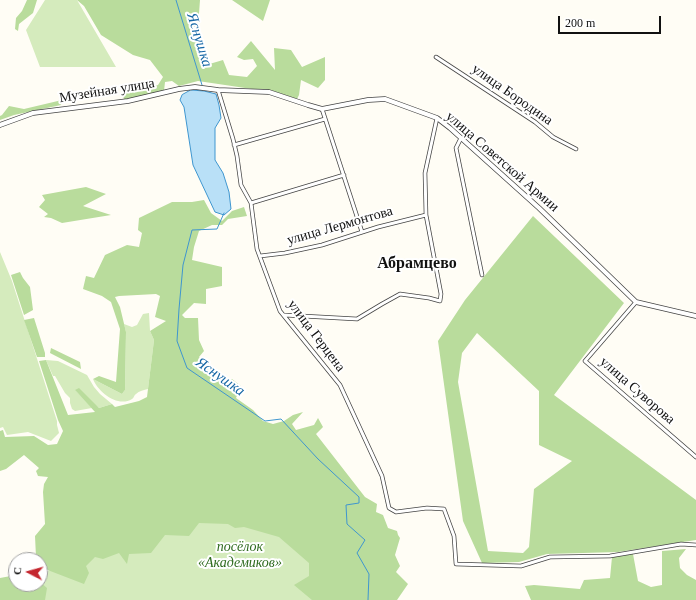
<!DOCTYPE html>
<html>
<head>
<meta charset="utf-8">
<style>
  body { margin:0 }
  #map { position:relative; width:696px; height:600px; overflow:hidden; background:#fffdf5; font-family:"Times New Roman",serif }
  canvas { display:block }
  .north { position:absolute; left:8px; top:552px; width:40px; height:40px; box-sizing:border-box; background:#fff; border:1px solid #a0a0a0; border-radius:50%; rotate:276deg; font-size:11px; font-weight:700; line-height:16px; text-align:center; color:#111 }
  .north::after { content:''; display:block; margin:auto; width:14px; height:18px; background:#c4262e; clip-path:polygon(50% 0,100% 100%,50% 72%,0 100%) }
  .scale { position:absolute; left:558px; top:16px; width:103px; height:18px; box-sizing:border-box; border:2px solid #111; border-top:0; padding-left:5px; font-size:12px; line-height:14px; white-space:nowrap; color:#111; -webkit-text-stroke:3px #fff; paint-order:stroke }
</style>
</head>
<body>
<div id="map">
<canvas width="696" height="600"></canvas>
<div class="north">С</div>
<div class="scale">200 m</div>
</div>
<script>
const ctx = document.querySelector('canvas').getContext('2d');
ctx.lineJoin = 'round';
function fill(path, color) {
  ctx.fillStyle = color;
  ctx.fill(path, 'evenodd');
}
function trace(path, color, width, dash) {
  ctx.strokeStyle = color;
  ctx.lineWidth = width;
  ctx.lineCap = dash ? 'butt' : 'round';
  ctx.setLineDash(dash || []);
  ctx.stroke(path);
}
function label(font, color, halo, rows, align = 'center') {
  ctx.font = font + ' "Times New Roman",serif';
  ctx.lineWidth = 4;
  ctx.setLineDash([]);
  ctx.textBaseline = 'middle';
  ctx.strokeStyle = halo;
  ctx.fillStyle = color;
  for (const [text, x, y, turn = 0] of rows) {
    ctx.save();
    ctx.translate(x, y);
    ctx.rotate((+turn || 0) * Math.PI / 180);
    ctx.textAlign = isNaN(turn) ? turn : align;
    if (halo) ctx.strokeText(text, 0, 0);
    ctx.fillText(text, 0, 0);
    ctx.restore();
  }
}
fill(new Path2D(`
  M 45,0 L 77,0 L 116,67 L 40,67 L 26,30 Z
  M 0,252 L 12,281 L 57,421 L 57,425 L 59,433 L 51,441 L 28,432 L 7,435 L 3,427 L 0,428 Z
  M 149,313 L 150,331 L 154,340 L 148,389 C 144,390 139,391 136,394 C 134,395 134,398 132,399 C 118,408 98,392 93,379 L 122,394 L 125,390 L 126,332 L 124,324 L 132,327 L 137,325 L 143,314 Z
  M 46,360 L 58,361 L 87,375 L 94,387 L 100,394 L 112,404 L 99,408 L 75,390 L 92,408 L 75,411 L 72,409 L 70,403 L 70,398 L 65,393 L 55,376 L 53,376 Z
  M 253,505 L 315,562 L 324,600 L 34,600 L 40,582 L 45,572 L 159,528 Z`), '#d5ebbd');
fill(new Path2D(`
  M 27,0 L 37,0 L 33,13 L 19,24 L 18,31 L 15,29 L 16,18 L 22,11 Z
  M 77,0 L 200,0 L 197,41 L 206,65 L 223,60 L 229,75 L 247,77 L 257,66 L 253,59 L 244,60 L 237,57 L 251,41 L 275,70 L 274,48 L 291,50 L 302,67 L 325,57 L 325,80 L 318,88 L 301,80 L 299,95 L 297,99 L 270,90 L 252,89 L 198,81 L 179,86 L 172,81 L 165,82 L 164,91 L 124,100 L 123,94 L 158,85 L 163,77 L 150,60 L 133,55 L 101,35 L 84,6 Z
  M 232,0 L 270,0 L 263,21 Z
  M 62,100 L 61,105 L 14,115 L 0,120 L 0,116 L 2,115 L 9,106 L 24,109 Z
  M 86,187 L 106,194 L 83,206 L 111,215 L 62,223 L 51,218 L 44,217 L 48,214 L 39,207 L 45,200 L 42,195 Z
  M 204,200 L 211,213 L 222,221 L 232,211 L 244,207 L 247,216 L 228,219 L 222,225 L 212,225 L 199,231 L 194,247 L 192,260 L 222,267 L 222,286 L 206,289 L 206,304 L 194,303 L 182,315 L 185,318 L 198,318 L 199,340 L 204,351 L 199,357 L 223,383 L 232,379 L 241,386 L 236,398 L 253,410 L 263,421 L 273,424 L 284,421 L 293,415 L 303,412 L 292,424 L 296,430 L 314,425 L 318,418 L 323,427 L 316,434 L 365,497 L 377,504 L 376,512 L 383,515 L 388,528 L 397,531 L 398,535 L 400,538 L 395,555 L 400,566 L 396,572 L 408,584 L 397,600 L 312,600 L 294,585 L 309,576 L 309,563 L 279,537 L 244,527 L 235,528 L 228,524 L 199,523 L 189,536 L 165,535 L 151,553 L 129,554 L 127,564 L 119,553 L 103,559 L 95,557 L 86,566 L 89,573 L 84,584 L 45,569 L 40,579 L 40,560 L 33,560 L 36,557 L 35,536 L 45,524 L 43,492 L 44,484 L 48,477 L 38,476 L 36,471 L 39,468 L 24,455 L 6,469 L 0,471 L 0,431 L 3,430 L 5,437 L 34,436 L 48,445 L 57,444 L 63,431 L 58,420 L 39,361 L 46,360 L 68,415 L 95,412 L 75,390 L 79,388 L 99,408 L 112,404 L 115,407 L 139,401 L 147,397 L 154,340 L 150,331 L 166,321 L 155,317 L 160,296 L 156,294 L 119,296 L 115,297 L 120,307 L 126,332 L 125,390 L 122,394 L 93,379 L 99,376 L 116,382 L 120,329 L 111,302 L 102,296 L 83,289 L 86,276 L 94,278 L 105,255 L 127,245 L 139,247 L 142,233 L 138,230 L 139,218 L 172,202 L 192,202 Z
  M 533,216 L 624,303 L 554,395 L 696,500 L 696,540 L 618,552 L 547,554 L 519,562 L 482,563 L 463,521 L 438,341 L 465,300 ZM 477,333 L 539,391 L 539,445 L 572,461 L 534,489 L 529,547 L 523,553 L 488,551 L 458,382 L 462,353 Z
  M 20,272 L 23,278 L 30,287 L 33,310 L 24,315 L 11,275 Z
  M 34,318 L 45,353 L 45,357 L 37,357 L 24,320 Z
  M 51,348 L 80,362 L 81,369 L 50,353 Z
  M 686,549 L 679,558 L 680,568 L 687,575 L 696,580 L 696,600 L 531,600 L 525,586 L 534,585 L 580,589 L 584,580 L 610,578 L 612,557 L 633,554 L 638,581 L 651,587 L 662,585 L 662,551 Z
  M 16,575 L 16,584 L 40,584 L 40,582 L 47,588 L 45,600 L 0,600 L 0,578 Z`), '#b9dc9c');
const water = new Path2D(`
  M 191,90 L 204,91 L 216,94 L 219,105 L 221,118 L 215,128 L 215,160 L 223,173 L 229,192 L 231,209 L 224,215 L 215,212 L 193,165 L 184,107 L 180,100 L 182,95 Z`);
fill(water, '#b9e0f7');
trace(water, '#3f96cf', 1);
trace(new Path2D(`
  M 176,0 L 202,85
  M 224,213 L 217,229 L 192,230 L 183,265 L 179,309 L 177,341 L 187,368 L 265,421 L 281,419 L 318,459 L 359,497 L 359,503 L 346,505 L 347,524 L 365,540 L 357,553 L 369,574 L 368,600`), '#3f96cf', 1);
const minor = new Path2D(`
  M 436,57 L 535,122 L 553,137 L 576,149
  M 218,90 L 233,139 L 237,156 L 241,185 L 251,203 L 257,249 L 280,311 L 340,385 L 382,476 L 389,508 L 396,512 L 427,508 L 444,509 L 454,536 L 456,564 L 521,566 L 550,557 L 610,556 L 681,544 L 696,545
  M 322,109 L 362,232
  M 461,138 L 456,148 L 482,275
  M 234,145 L 325,119
  M 251,203 L 344,175
  M 260,256 L 285,253 L 322,245 L 378,227 L 426,215
  M 636,302 L 585,361 L 696,457
  M 284,315 L 357,319 L 382,304 L 400,294 L 429,298 L 440,301 L 441,294 L 426,215 L 425,173 L 437,118`);
const tertiary = new Path2D(`
  M 0,125 L 33,113 L 128,101 L 179,89 L 195,87 L 218,90 L 269,92 L 308,105 L 322,109 L 368,100 L 385,99 L 437,118 L 450,128 L 539,208 L 636,302 L 696,316`);
trace(minor, '#444', 4.5);
trace(tertiary, '#444', 5.5);
trace(minor, '#fff', 3);
trace(tertiary, '#fff', 4);
label('14px', '#111', '#fff', [
  ["Музейная улица",107,91,-9],
  ["улица Бородина",512,95,35],
  ["улица Советской Армии",502,162,41],
  ["улица Лермонтова",340,226,-16],
  ["улица Герцена",316,336,53],
  ["улица Суворова",637,391,41]
]);
label('italic 14px', '#2f6b1f', '#fff', [
  ["посёлок",240,547],
  ["«Академиков»",240,563]
]);
label('italic 15px', '#1768a6', '#fff', [
  ["Яснушка",199,40,73],
  ["Яснушка",220,377,35]
]);
label('bold 16px', '#111', '#fff', [
  ["Абрамцево",417,264]
]);
</script>
</body>
</html>
